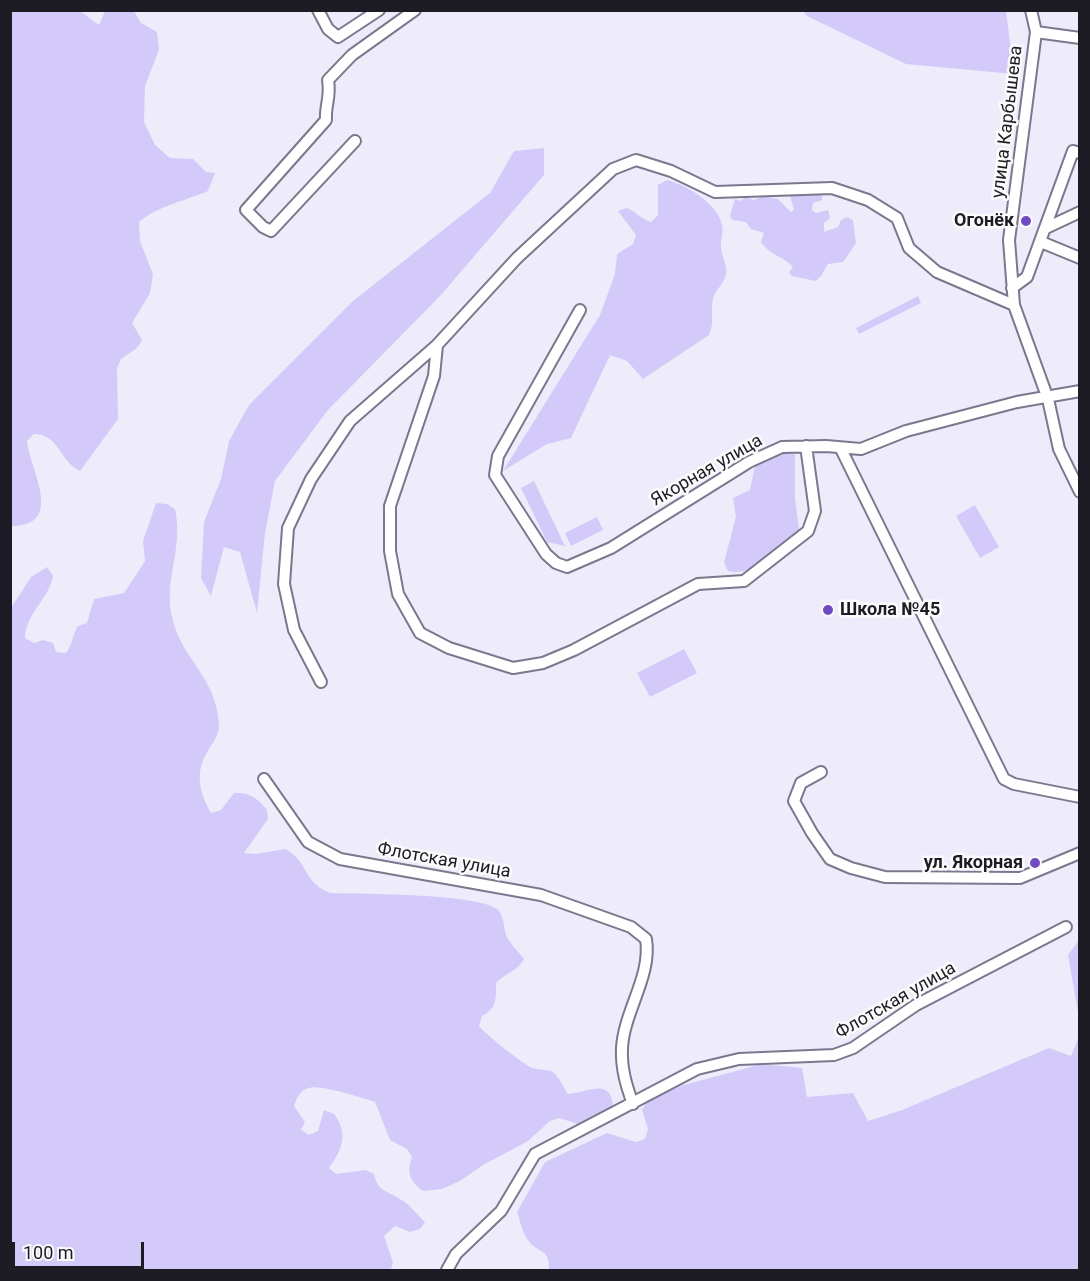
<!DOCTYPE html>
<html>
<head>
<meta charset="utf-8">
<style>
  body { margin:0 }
  #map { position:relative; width:1090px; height:1281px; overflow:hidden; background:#eeecfb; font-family:Roboto,sans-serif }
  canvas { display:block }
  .frame { position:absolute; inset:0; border:12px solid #1d1b24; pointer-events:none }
  .scale { position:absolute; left:12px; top:1242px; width:132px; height:27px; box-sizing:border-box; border:3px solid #1d1b24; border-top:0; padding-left:8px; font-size:18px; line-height:21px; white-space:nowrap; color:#1d1b24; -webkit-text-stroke:4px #fbfbfb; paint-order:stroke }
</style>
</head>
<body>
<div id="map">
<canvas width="1090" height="1281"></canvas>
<div class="frame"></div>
<div class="scale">100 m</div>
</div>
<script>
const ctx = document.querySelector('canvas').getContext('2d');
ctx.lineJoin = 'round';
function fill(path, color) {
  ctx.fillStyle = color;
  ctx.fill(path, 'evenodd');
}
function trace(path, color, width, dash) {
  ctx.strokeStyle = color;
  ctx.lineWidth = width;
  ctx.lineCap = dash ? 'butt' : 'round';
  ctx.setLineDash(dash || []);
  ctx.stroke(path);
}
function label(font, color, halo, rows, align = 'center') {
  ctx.font = font + ' Roboto,sans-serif';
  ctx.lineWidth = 5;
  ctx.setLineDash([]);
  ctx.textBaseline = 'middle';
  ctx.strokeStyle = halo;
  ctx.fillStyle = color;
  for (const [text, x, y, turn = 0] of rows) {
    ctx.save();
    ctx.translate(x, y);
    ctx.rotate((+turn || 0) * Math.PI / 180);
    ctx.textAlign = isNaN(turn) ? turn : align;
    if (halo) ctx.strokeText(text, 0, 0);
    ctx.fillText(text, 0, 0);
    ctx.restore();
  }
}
fill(new Path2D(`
  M 11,10 L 80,11 L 99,25 L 105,11 L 134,11 L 141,23 L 157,32 L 159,50 L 145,86 L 144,122 L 155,145 L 170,158 L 193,159 L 206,172 L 215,173 L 208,191 C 185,201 158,206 139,222 L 140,241 L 153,274 L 150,293 L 132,323 L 142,340 L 137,348 L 121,359 L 117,368 L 118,419 L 80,471 C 60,462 59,434 34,434 L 27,441 C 29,468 67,527 10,526 Z
  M 803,11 L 1006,11 L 1014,74 L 906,64 L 807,16 Z
  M 544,148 L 544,175 L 440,296 L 328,410 L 275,481 L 265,533 L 257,613 L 240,552 L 224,547 L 211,596 L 201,578 L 204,522 L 221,479 L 229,441 L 249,405 L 353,301 L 490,193 L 514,151 Z
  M 667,180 C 686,185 718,203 722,225 C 724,232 720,240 721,248 C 722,257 728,266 726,275 C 724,284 715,290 713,299 C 710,311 715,323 709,335 L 643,379 L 627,361 L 610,355 L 571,438 L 547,444 L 503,471 L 600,315 L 615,274 L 617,254 L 633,244 L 636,235 L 618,211 L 627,208 C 637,212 641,219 651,222 L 658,215 L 658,185 Z
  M 789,192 L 822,193 L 822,200 L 813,203 L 812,210 L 816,213 L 828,210 L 830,218 L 824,223 L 824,232 L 838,227 L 841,220 L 847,217 L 853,220 L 856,243 L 843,262 L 828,264 L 821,276 L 816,281 L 792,276 L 789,272 L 793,267 C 784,257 768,254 761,242 L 764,233 L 751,229 L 746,222 L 732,220 L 730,216 L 735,199 L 741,201 L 745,197 L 754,200 L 762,196 L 778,199 L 791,212 L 794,210 Z
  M 918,296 L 921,303 L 859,334 L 856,328 Z
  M 782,452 L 795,454 L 795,498 L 799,530 C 783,548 753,578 728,571 L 724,562 L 736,517 L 733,498 L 750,490 L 756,461 Z
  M 534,481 L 565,546 L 547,542 L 521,488 Z
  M 156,503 L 167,504 L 175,509 C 184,552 162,580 173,621 C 183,660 216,677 219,724 C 219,735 214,741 209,749 C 194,772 199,791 211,813 L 221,810 L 234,793 C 249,792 258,798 267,810 L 268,819 L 244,853 L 255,854 L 285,849 C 310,862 301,881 330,893 C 358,894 484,893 499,911 C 505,919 503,929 507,937 C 511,945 519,952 524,959 C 518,971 505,973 496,983 C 496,999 497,1008 482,1016 L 479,1026 C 484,1033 523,1064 532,1068 C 537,1070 545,1069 551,1071 C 559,1075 563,1087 568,1094 C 587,1093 612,1076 613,1108 L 578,1124 L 559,1118 L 550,1121 L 528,1141 L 483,1165 L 460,1181 L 442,1189 L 423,1191 C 410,1181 406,1173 412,1157 L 407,1149 L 390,1140 L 375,1102 C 363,1098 319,1084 309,1088 C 300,1090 297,1098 294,1106 L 305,1122 L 301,1130 L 309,1135 L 318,1131 L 324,1110 L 334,1114 C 349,1134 342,1150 329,1168 L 336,1174 L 366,1170 L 374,1174 C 378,1192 386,1190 400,1199 C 409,1204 417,1214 425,1222 L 420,1229 L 410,1232 L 395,1226 L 384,1236 L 393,1262 L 391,1270 L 11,1270 L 11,608 L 31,577 L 47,567 L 53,576 C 49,599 26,613 25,638 L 34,643 L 43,640 L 53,643 L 56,652 L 66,653 C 73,644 72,635 78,626 L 87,623 L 94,599 L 124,593 L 145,561 L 143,541 Z
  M 975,505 L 999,547 L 980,558 L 956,516 Z
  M 597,517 L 603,530 L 571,546 L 565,533 Z
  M 684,649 L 697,673 L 650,697 L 637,673 Z
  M 1079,940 L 1079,1018 L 1068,955 Z
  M 1079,1036 L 1079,1270 L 549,1270 C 550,1247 537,1254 528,1240 C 522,1233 520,1220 517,1212 L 545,1162 L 607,1133 L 636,1142 L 645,1139 L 648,1129 L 642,1110 L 647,1102 L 680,1086 L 762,1064 L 802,1068 L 807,1097 L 853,1093 L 868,1121 L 902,1110 L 1049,1048 L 1071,1056 Z`), '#d3caf9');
const minor = new Path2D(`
  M 318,10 L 328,29 L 338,37 L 379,10
  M 1031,10 L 1036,32 L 1009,240 L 1014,305 L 1048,399 L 1059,449 L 1080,492
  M 1036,32 L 1080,38
  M 355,141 L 271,231 L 263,227 L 246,210 L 326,120 C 325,104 331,98 328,80 L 352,55 L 415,10
  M 1046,228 L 1080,212
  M 1041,242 L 1080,258
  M 1012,288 L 1027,277 L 1073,151 L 1080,153
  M 580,310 L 498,456 L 495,475 L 546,554 L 556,563 L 567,567 L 611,548 L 749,462 L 782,447 L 826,446 L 861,449 L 906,431 L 1017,402 L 1080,391
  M 437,345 L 434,376 L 390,506 L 390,551 L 398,594 L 420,633 L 449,648 L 513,668 L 543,663 L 574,650 L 698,584 L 744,581 L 808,531 L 815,511 L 806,446
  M 841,449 L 1004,779 L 1014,784 L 1080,797
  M 321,682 L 294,630 L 284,584 L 288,528 L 311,479 L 350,421 L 437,345 L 517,258 L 613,169 L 636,160 L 671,171 L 715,192 L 832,188 L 868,200 L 897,218 L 909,248 L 937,272 L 1014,305
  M 821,772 L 801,783 L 794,801 L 812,833 L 830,859 L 851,868 L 885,877 L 1020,878 L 1080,853
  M 264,779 L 308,842 L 340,859 L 541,895 L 631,927 L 646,939 C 652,976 624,1011 622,1048 C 621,1068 626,1085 633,1104
  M 447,1270 L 456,1254 L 501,1211 L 535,1154 L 697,1069 L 739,1059 L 834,1055 L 853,1048 L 916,1005 L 1066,927`);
trace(minor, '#7b778d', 14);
trace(minor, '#fff', 10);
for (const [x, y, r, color] of [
  [1026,221,6,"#6f4bc3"],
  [828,610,6,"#6f4bc3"],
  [1035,863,6,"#6f4bc3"]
]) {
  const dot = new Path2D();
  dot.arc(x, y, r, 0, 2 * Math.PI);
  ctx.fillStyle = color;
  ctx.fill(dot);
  trace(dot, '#fbfbfb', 2);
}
label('18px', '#1d1b24', '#fbfbfb', [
  ["улица Карбышева",1008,122,-83],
  ["Якорная улица",707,471,-30],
  ["Флотская улица",444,861,10],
  ["Флотская улица",896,1001,-30]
]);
label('bold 18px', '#1d1b24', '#fbfbfb', [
  ["Огонёк",1014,221],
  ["Школа №45",840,610,"left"],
  ["ул. Якорная",1023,863]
], 'right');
</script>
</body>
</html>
